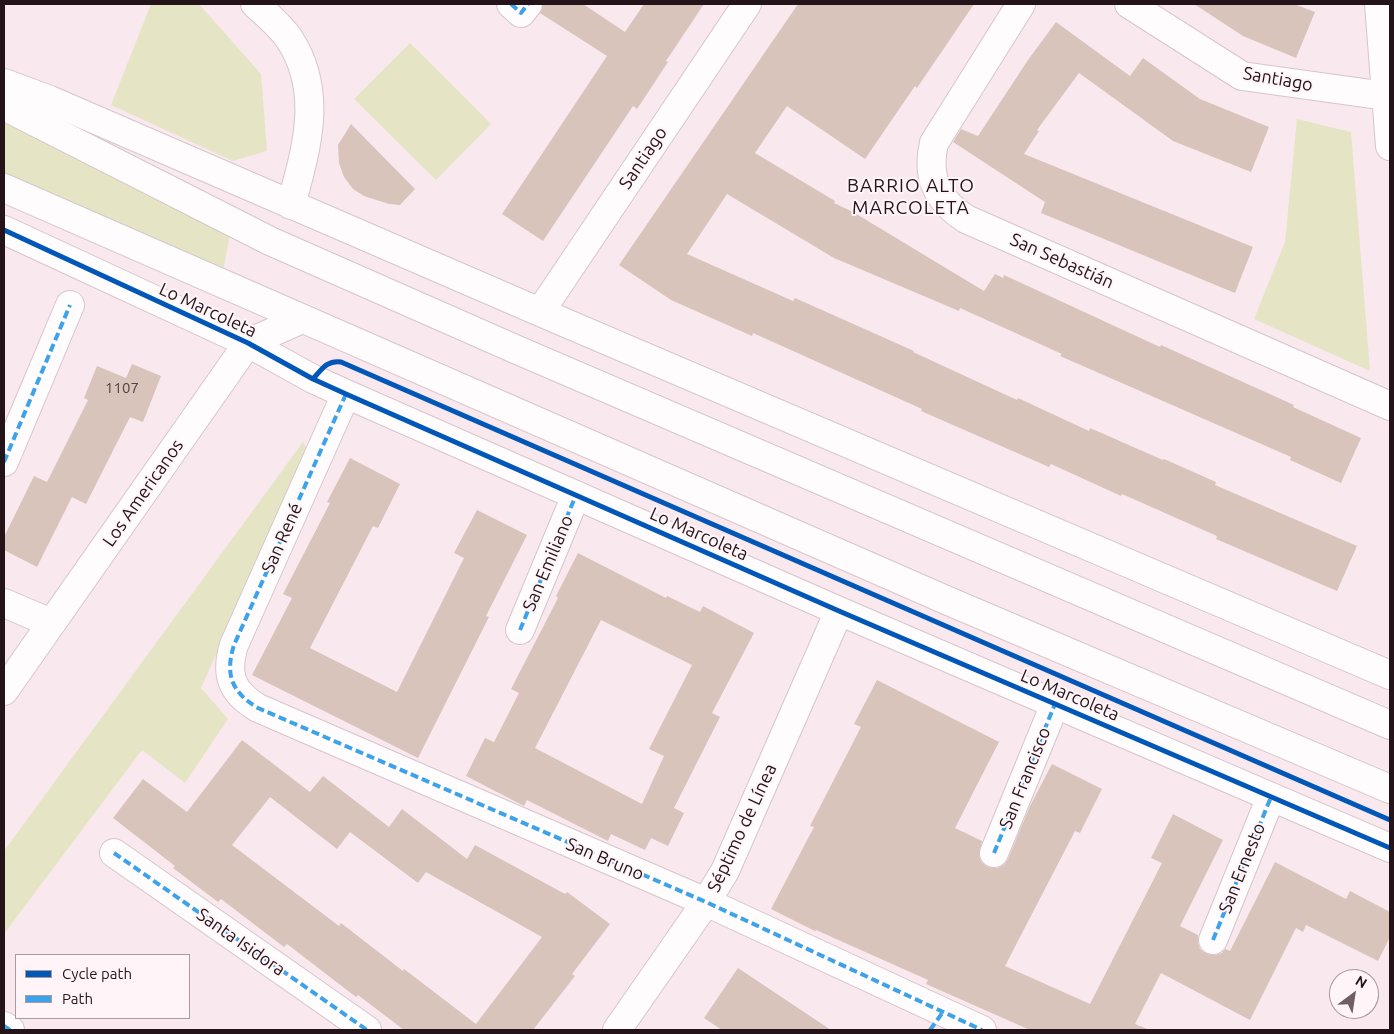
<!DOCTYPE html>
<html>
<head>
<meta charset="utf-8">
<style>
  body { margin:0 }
  #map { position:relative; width:1394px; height:1034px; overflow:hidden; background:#f9e8ee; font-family:Ubuntu,sans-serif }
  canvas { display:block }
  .frame { position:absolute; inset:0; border:5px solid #241419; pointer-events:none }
  .legend { position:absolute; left:15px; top:954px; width:175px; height:65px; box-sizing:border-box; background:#fff5f8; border:1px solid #a79b9f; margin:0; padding:6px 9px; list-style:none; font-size:15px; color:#241419 }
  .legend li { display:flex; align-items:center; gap:10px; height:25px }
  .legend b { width:25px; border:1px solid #a79b9f }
  .north { position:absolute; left:1329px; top:969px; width:50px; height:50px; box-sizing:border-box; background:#fff5f8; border:1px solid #a79b9f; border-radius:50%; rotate:31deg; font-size:14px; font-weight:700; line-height:20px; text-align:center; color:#241419 }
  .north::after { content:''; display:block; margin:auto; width:18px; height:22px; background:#6f5e64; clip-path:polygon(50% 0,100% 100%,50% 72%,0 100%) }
</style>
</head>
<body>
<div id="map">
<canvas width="1394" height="1034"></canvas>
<div class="frame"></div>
<ul class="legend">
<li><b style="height:6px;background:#0057b8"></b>Cycle path</li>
<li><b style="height:6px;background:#3ea2ea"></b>Path</li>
</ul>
<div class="north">N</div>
</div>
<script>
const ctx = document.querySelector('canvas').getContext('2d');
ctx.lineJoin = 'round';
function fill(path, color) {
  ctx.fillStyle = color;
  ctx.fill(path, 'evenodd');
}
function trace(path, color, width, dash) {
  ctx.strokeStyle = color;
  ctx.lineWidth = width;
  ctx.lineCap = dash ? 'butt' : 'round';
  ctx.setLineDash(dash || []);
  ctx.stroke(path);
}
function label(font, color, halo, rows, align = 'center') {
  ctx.font = font + ' Ubuntu,sans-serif';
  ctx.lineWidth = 4;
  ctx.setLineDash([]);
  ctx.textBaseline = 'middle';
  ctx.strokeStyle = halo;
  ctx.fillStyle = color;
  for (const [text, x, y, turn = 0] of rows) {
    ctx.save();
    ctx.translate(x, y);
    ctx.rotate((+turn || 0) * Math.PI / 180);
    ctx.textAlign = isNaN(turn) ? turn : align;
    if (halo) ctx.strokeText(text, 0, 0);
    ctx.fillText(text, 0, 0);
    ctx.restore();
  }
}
fill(new Path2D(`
  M 151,4 L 199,4 L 261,74 L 267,151 L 233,161 L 111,105 Z
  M 410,43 L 491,124 L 436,180 L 354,99 Z
  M 1297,119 L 1351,132 L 1370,371 L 1254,319 L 1285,242 Z
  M 4,121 L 232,223 L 223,272 L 4,177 Z
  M 303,442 L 308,450 L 201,688 L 228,719 L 185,783 L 142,750 L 4,934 L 4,851 Z`), '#e5e5c5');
fill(new Path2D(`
  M 543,4 L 583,4 L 625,32 L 644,4 L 704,4 L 666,61 L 668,62 L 637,109 L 633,106 L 543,241 L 502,214 L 607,56 L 540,13 Z
  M 798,4 L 974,4 L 917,88 L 915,86 L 865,159 L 787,106 L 755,153 L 835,201 L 834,203 L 853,212 L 984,291 L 995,274 L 1003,278 L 1004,275 L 1160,347 L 1161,345 L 1294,405 L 1293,407 L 1361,438 L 1341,483 L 1290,460 L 1291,457 L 1060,356 L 1062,354 L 960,308 L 959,311 L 834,258 L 727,194 L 687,254 L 793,301 L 795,298 L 914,351 L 913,352 L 1017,400 L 1018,398 L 1089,431 L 1090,428 L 1163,460 L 1164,459 L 1216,482 L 1215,485 L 1357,546 L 1337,591 L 1216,539 L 1217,536 L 1122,494 L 1121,496 L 1051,464 L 1049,467 L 921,411 L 922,409 L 753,333 L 752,336 L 671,300 L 619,265 Z
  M 1194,4 L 1294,4 L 1315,12 L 1296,58 L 1243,36 Z
  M 1056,22 L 1130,76 L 1143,58 L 1200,99 L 1269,127 L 1251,172 L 1173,141 L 1079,73 L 1037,130 L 1039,131 L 1024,154 L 1253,247 L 1235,293 L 1041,213 L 1045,202 L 953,142 L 961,129 L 978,136 L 1028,60 Z
  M 351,124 L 415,189 L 400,205 L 389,204 L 364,196 L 353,189 L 344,177 L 339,163 L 338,145 Z
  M 132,364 L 161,376 L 143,422 L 130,417 L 86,504 L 72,497 L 37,567 L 4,550 L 4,537 L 34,476 L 47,482 L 88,400 L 84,398 L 97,366 L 126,378 Z
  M 350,458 L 400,484 L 378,528 L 373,526 L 310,648 L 397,692 L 464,558 L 454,553 L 477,510 L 527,535 L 486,616 L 489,617 L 418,758 L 252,675 L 292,598 L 283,594 L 330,503 L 327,502 Z
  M 578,553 L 666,598 L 667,596 L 700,612 L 703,606 L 754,633 L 712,713 L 720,717 L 674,808 L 684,813 L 668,846 L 651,838 L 645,850 L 611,834 L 608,841 L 527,800 L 524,806 L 466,776 L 485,738 L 494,742 L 519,693 L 511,689 L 558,598 L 556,596 ZM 601,620 L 692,665 L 649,749 L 664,756 L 642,804 L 535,748 Z
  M 877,680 L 999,742 L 955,828 L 982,841 L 979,856 L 982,863 L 988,867 L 997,868 L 1004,865 L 1008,859 L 1030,806 L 1052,764 L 1102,789 L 1080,833 L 1075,831 L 1005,966 L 1090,1004 L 1162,863 L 1151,858 L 1173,814 L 1223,840 L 1180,926 L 1198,935 L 1198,943 L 1200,949 L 1207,954 L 1216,955 L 1222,953 L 1225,949 L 1230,951 L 1275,862 L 1346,899 L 1350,891 L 1390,912 L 1390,937 L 1378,961 L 1306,925 L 1303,932 L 1296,928 L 1250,1020 L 1161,973 L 1135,1024 L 1150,1030 L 1030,1030 L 926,984 L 928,980 L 816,930 L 815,931 L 771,909 L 814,827 L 810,826 L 861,727 L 854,724 Z
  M 242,740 L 310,792 L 323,776 L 389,827 L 402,809 L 467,859 L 475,845 L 565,894 L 567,892 L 610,924 L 572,974 L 575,976 L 533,1030 L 404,1030 L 358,995 L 356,997 L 287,944 L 284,947 L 221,899 L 218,902 L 173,868 L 175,866 L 113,818 L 143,779 L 187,812 ZM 270,797 L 337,849 L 350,832 L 418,883 L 426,872 L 542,937 L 476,1024 L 404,969 L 403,971 L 341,923 L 339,926 L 232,845 Z
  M 738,968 L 831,1030 L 722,1030 L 704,1018 Z`), '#d9c4bb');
const minor = new Path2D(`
  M 255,4 C 267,15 281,26 290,40 C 324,93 306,150 291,205
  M 511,4 L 521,13 L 528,4
  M 1021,4 L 934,143 C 926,177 937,200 966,219 L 1390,406
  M 1129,4 L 1242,76 L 1386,96
  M 1379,4 L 1390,146
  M 4,83 L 50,100 L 540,312 L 1390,675
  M 4,230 L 248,343 L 313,379 L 346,394 L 839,611 L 1390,848
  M 540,312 L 747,4
  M 346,394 L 234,645 C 225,674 231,692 258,708 L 706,902 L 982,1030
  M 4,462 L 70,305
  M 4,603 L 51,623
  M 520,630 L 576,495
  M 4,691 L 248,343 L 302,319
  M 114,853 L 367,1030
  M 994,853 L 1055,704
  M 1213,940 L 1271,797
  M 4,1026 L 10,1030
  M 617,1030 L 706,902 L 725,871 L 839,611`);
const major = new Path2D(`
  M 4,106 L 270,241 L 515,349 L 1390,725
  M 4,188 L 946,600 L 1390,789`);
trace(minor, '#d6c6cc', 30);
trace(major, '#d6c6cc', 30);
trace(minor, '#fefcfc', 28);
trace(major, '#fefcfc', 28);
trace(new Path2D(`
  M 511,4 L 521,13 L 528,4
  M 346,394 L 234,645 C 225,674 231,692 258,708 L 706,902 L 982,1030
  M 4,462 L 70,305
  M 520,630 L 576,495
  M 114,853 L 367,1030
  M 994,853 L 1055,704
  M 1213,940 L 1271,797
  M 4,1026 L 10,1030
  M 930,1030 L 943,1012`), '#3ea2ea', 4, [8, 4]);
trace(new Path2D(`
  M 4,230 L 248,343 L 313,379 L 346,394 L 839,611 L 1390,848
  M 313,379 C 322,369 327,360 341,362 L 1390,820`), '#0057b8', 5);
label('15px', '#514042', null, [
  ["1107",122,388]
]);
label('18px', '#241419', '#fff5f8', [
  ["Santiago",1278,79,10],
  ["Santiago",643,158,-56],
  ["San Sebastián",1062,261,24],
  ["Lo Marcoleta",208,310,25],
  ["Los Americanos",143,493,-55],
  ["Lo Marcoleta",699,534,24],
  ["San René",282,538,-66],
  ["San Emiliano",548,563,-67],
  ["Lo Marcoleta",1070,695,23],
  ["San Francisco",1025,778,-68],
  ["Séptimo de Línea",742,828,-65],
  ["San Bruno",605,859,23],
  ["San Ernesto",1242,868,-68],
  ["Santa Isidora",241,942,35]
]);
ctx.letterSpacing = '1px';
label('19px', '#241419', '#fff5f8', [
  ["BARRIO ALTO",911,186],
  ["MARCOLETA",911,208]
]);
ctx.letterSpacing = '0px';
</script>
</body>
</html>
